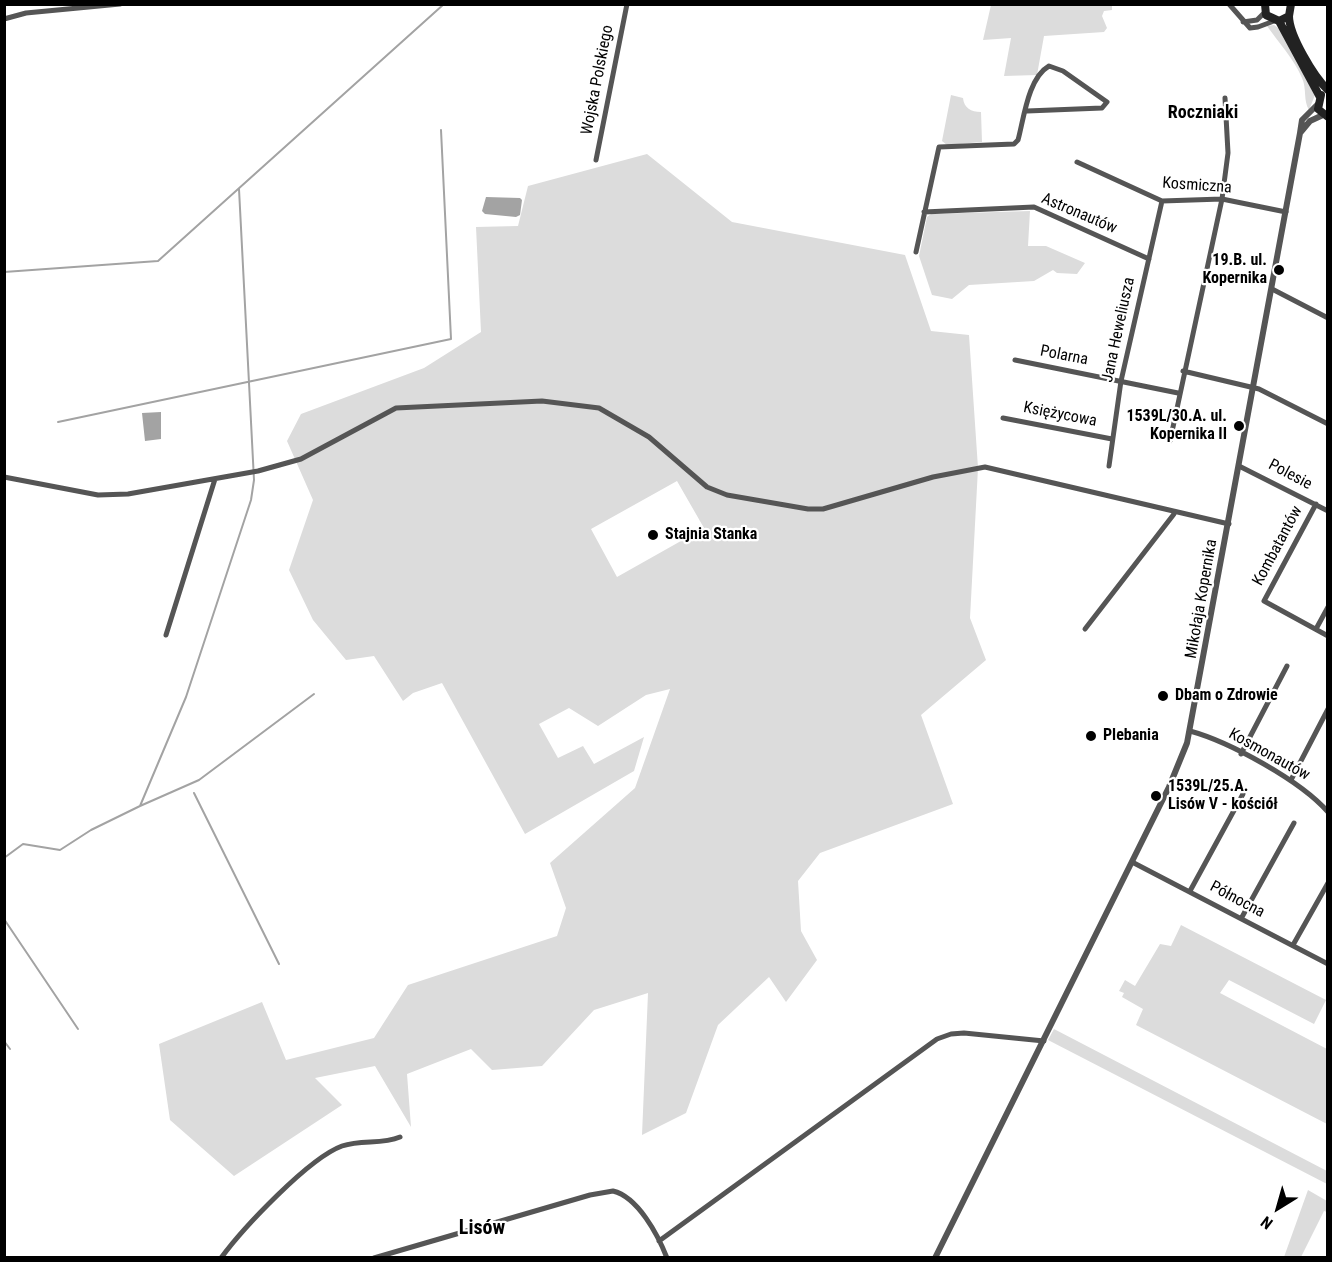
<!DOCTYPE html>
<html>
<head>
<meta charset="utf-8">
<style>
  body { margin:0 }
  #map { position:relative; width:1332px; height:1262px; overflow:hidden; background:#fff; font-family:"Roboto Condensed",sans-serif }
  canvas { display:block }
  .frame { position:absolute; inset:0; border:6px solid #000; pointer-events:none }
  .north { position:absolute; left:1248px; top:1178px; width:60px; height:60px; -webkit-text-stroke:4px #fff; paint-order:stroke; rotate:217deg; font-size:16px; font-weight:700; line-height:24px; text-align:center; color:#000 }
  .north::after { content:''; display:block; margin:auto; width:21px; height:27px; background:#000; clip-path:polygon(50% 0,100% 100%,50% 72%,0 100%) }
</style>
</head>
<body>
<div id="map">
<canvas width="1332" height="1262"></canvas>
<div class="frame"></div>
<div class="north">N</div>
</div>
<script>
const ctx = document.querySelector('canvas').getContext('2d');
ctx.lineJoin = 'round';
function fill(path, color) {
  ctx.fillStyle = color;
  ctx.fill(path, 'evenodd');
}
function trace(path, color, width, dash) {
  ctx.strokeStyle = color;
  ctx.lineWidth = width;
  ctx.lineCap = dash ? 'butt' : 'round';
  ctx.setLineDash(dash || []);
  ctx.stroke(path);
}
function label(font, color, halo, rows, align = 'center') {
  ctx.font = font + ' "Roboto Condensed",sans-serif';
  ctx.lineWidth = 4.5;
  ctx.setLineDash([]);
  ctx.textBaseline = 'middle';
  ctx.strokeStyle = halo;
  ctx.fillStyle = color;
  for (const [text, x, y, turn = 0] of rows) {
    ctx.save();
    ctx.translate(x, y);
    ctx.rotate((+turn || 0) * Math.PI / 180);
    ctx.textAlign = isNaN(turn) ? turn : align;
    if (halo) ctx.strokeText(text, 0, 0);
    ctx.fillText(text, 0, 0);
    ctx.restore();
  }
}
fill(new Path2D(`
  M 991,5 L 1112,5 L 1112,10 L 1104,11 L 1102,16 L 1107,28 L 1104,32 L 1044,36 L 1037,75 L 1004,76 L 1011,38 L 983,40 Z
  M 1274,25 L 1281,30 L 1315,95 L 1309,110 C 1303,100 1307,89 1302,78 C 1294,59 1279,43 1267,26 Z
  M 951,95 L 963,98 C 964,108 971,112 981,112 L 982,142 L 947,145 L 942,141 Z
  M 647,154 L 732,222 L 905,255 L 931,331 L 969,335 L 978,468 L 970,618 L 986,660 L 921,715 L 953,804 L 820,853 L 798,881 L 801,931 L 817,960 L 786,1002 L 769,977 L 718,1025 L 686,1113 L 642,1135 L 648,993 L 594,1010 L 542,1066 L 492,1070 L 471,1049 L 407,1074 L 411,1127 L 375,1066 L 315,1078 L 342,1105 L 234,1176 L 170,1120 L 159,1044 L 262,1002 L 286,1060 L 374,1038 L 408,985 L 557,936 L 566,908 L 550,863 L 635,788 L 670,689 L 646,695 L 598,726 L 569,708 L 539,724 L 558,758 L 583,746 L 594,764 L 644,737 L 634,771 L 525,834 L 442,683 L 413,693 L 403,701 L 374,656 L 346,660 L 313,620 L 289,570 L 313,500 L 287,441 L 301,414 L 424,368 L 481,332 L 476,227 L 518,226 L 528,186 ZM 677,481 L 704,528 L 617,577 L 591,529 Z
  M 1030,211 L 1028,246 L 1046,246 L 1085,263 L 1077,274 L 1057,273 L 1053,270 L 1034,281 L 969,285 L 952,299 L 932,295 L 919,256 L 927,217 L 931,214 Z
  M 1181,925 L 1326,1000 L 1314,1024 L 1229,980 L 1220,993 L 1327,1049 L 1327,1124 L 1136,1025 L 1143,1009 L 1122,997 L 1124,993 L 1119,991 L 1125,980 L 1135,986 L 1160,944 L 1171,946 Z
  M 1054,1029 L 1327,1171 L 1327,1184 L 1048,1040 Z
  M 1308,1190 L 1327,1201 L 1327,1212 L 1324,1211 L 1301,1257 L 1284,1257 Z`), '#dcdcdc');
fill(new Path2D(`
  M 486,197 L 520,198 L 522,200 L 520,215 L 516,217 L 485,214 L 482,211 Z
  M 161,412 L 161,439 L 145,441 L 142,413 Z`), '#a3a3a3');
trace(new Path2D(`
  M 4,272 L 158,261 L 444,4
  M 58,422 L 451,339 L 441,130
  M 194,793 L 279,964
  M 140,806 L 199,780 L 314,694
  M 4,858 L 23,844 L 60,850 L 91,830 L 140,806 L 186,697 L 251,500 L 254,480 L 239,189
  M 4,919 L 78,1029
  M 4,1041 L 10,1049`), '#a3a3a3', 2);
trace(new Path2D(`
  M 1229,4 L 1250,28 L 1258,27 L 1274,21
  M 4,19 L 26,13 L 120,4
  M 1243,22 L 1257,20 L 1265,12
  M 596,160 L 627,4
  M 1077,162 L 1162,201 L 1222,199 L 1286,212
  M 924,212 L 1034,207 L 1149,259
  M 916,252 L 939,147 L 1014,144 L 1018,140 C 1024,118 1028,78 1049,66 L 1063,71 L 1107,102 L 1102,108 L 1027,111
  M 1272,289 L 1328,318
  M 1015,360 L 1178,393
  M 1183,371 L 1259,389 L 1328,424
  M 1003,418 L 1112,439
  M 1170,441 L 1222,199 L 1228,153 L 1225,98
  M 1109,466 L 1121,381 L 1162,201
  M 1239,466 L 1328,511
  M 4,477 L 98,495 L 128,494 L 258,471 L 301,459 L 396,408 L 542,401 L 599,408 L 649,437 L 707,487 L 727,495 L 808,509 L 823,509 L 933,477 L 985,467 L 1229,524
  M 1316,504 L 1264,601 L 1328,636
  M 1085,629 L 1174,514
  M 1316,629 L 1328,607
  M 166,635 L 215,479
  M 1190,731 C 1230,742 1301,781 1328,812
  M 1241,754 L 1287,666
  M 1291,780 L 1328,709
  M 1132,862 L 1328,964
  M 1190,891 L 1243,794
  M 1242,917 L 1294,823
  M 1293,945 L 1328,883
  M 659,1241 L 937,1039 L 951,1034 L 964,1033 L 1044,1041
  M 221,1258 C 243,1228 309,1158 342,1146 C 362,1139 381,1145 400,1137
  M 374,1258 L 590,1195 L 613,1191 C 638,1197 658,1235 667,1258`), '#555', 5);
trace(new Path2D(`
  M 1300,133 L 1302,120 L 1317,105
  M 935,1258 L 1169,787 L 1187,743 L 1300,133 L 1310,121 L 1323,115`), '#555', 6);
trace(new Path2D(`
  M 1265,4 L 1266,15 L 1279,21 L 1289,16 L 1291,4
  M 1289,16 C 1289,35 1314,77 1328,90
  M 1279,21 L 1320,97
  M 1321,95 L 1318,109 L 1328,117`), '#222', 8);
for (const [x, y, r, color] of [
  [1279,270,6,"#000"],
  [1239,426,6,"#000"],
  [653,535,6,"#000"],
  [1163,696,6,"#000"],
  [1091,736,6,"#000"],
  [1156,796,6,"#000"]
]) {
  const dot = new Path2D();
  dot.arc(x, y, r, 0, 2 * Math.PI);
  ctx.fillStyle = color;
  ctx.fill(dot);
  trace(dot, '#fff', 2);
}
label('16px', '#000', '#fff', [
  ["Wojska Polskiego",598,80,-79],
  ["Kosmiczna",1197,186,4],
  ["Astronautów",1079,214,23],
  ["Jana Heweliusza",1119,330,-78],
  ["Polarna",1064,356,11],
  ["Księżycowa",1060,415,11],
  ["Polesie",1290,475,28],
  ["Kombatantów",1278,546,-62],
  ["Mikołaja Kopernika",1202,599,-80],
  ["Kosmonautów",1269,755,29],
  ["Północna",1237,900,28]
]);
label('bold 16px', '#000', '#fff', [
  ["19.B. ul.",1267,261,"right"],
  ["Kopernika",1267,279,"right"],
  ["1539L/30.A. ul.",1227,417,"right"],
  ["Kopernika II",1227,435,"right"],
  ["Stajnia Stanka",665,535],
  ["Dbam o Zdrowie",1175,696],
  ["Plebania",1103,736],
  ["1539L/25.A.",1168,787],
  ["Lisów V - kościół",1168,805]
], 'left');
label('bold 18px', '#000', '#fff', [
  ["Roczniaki",1203,113]
]);
label('bold 20px', '#000', '#fff', [
  ["Lisów",482,1229]
]);
</script>
</body>
</html>
